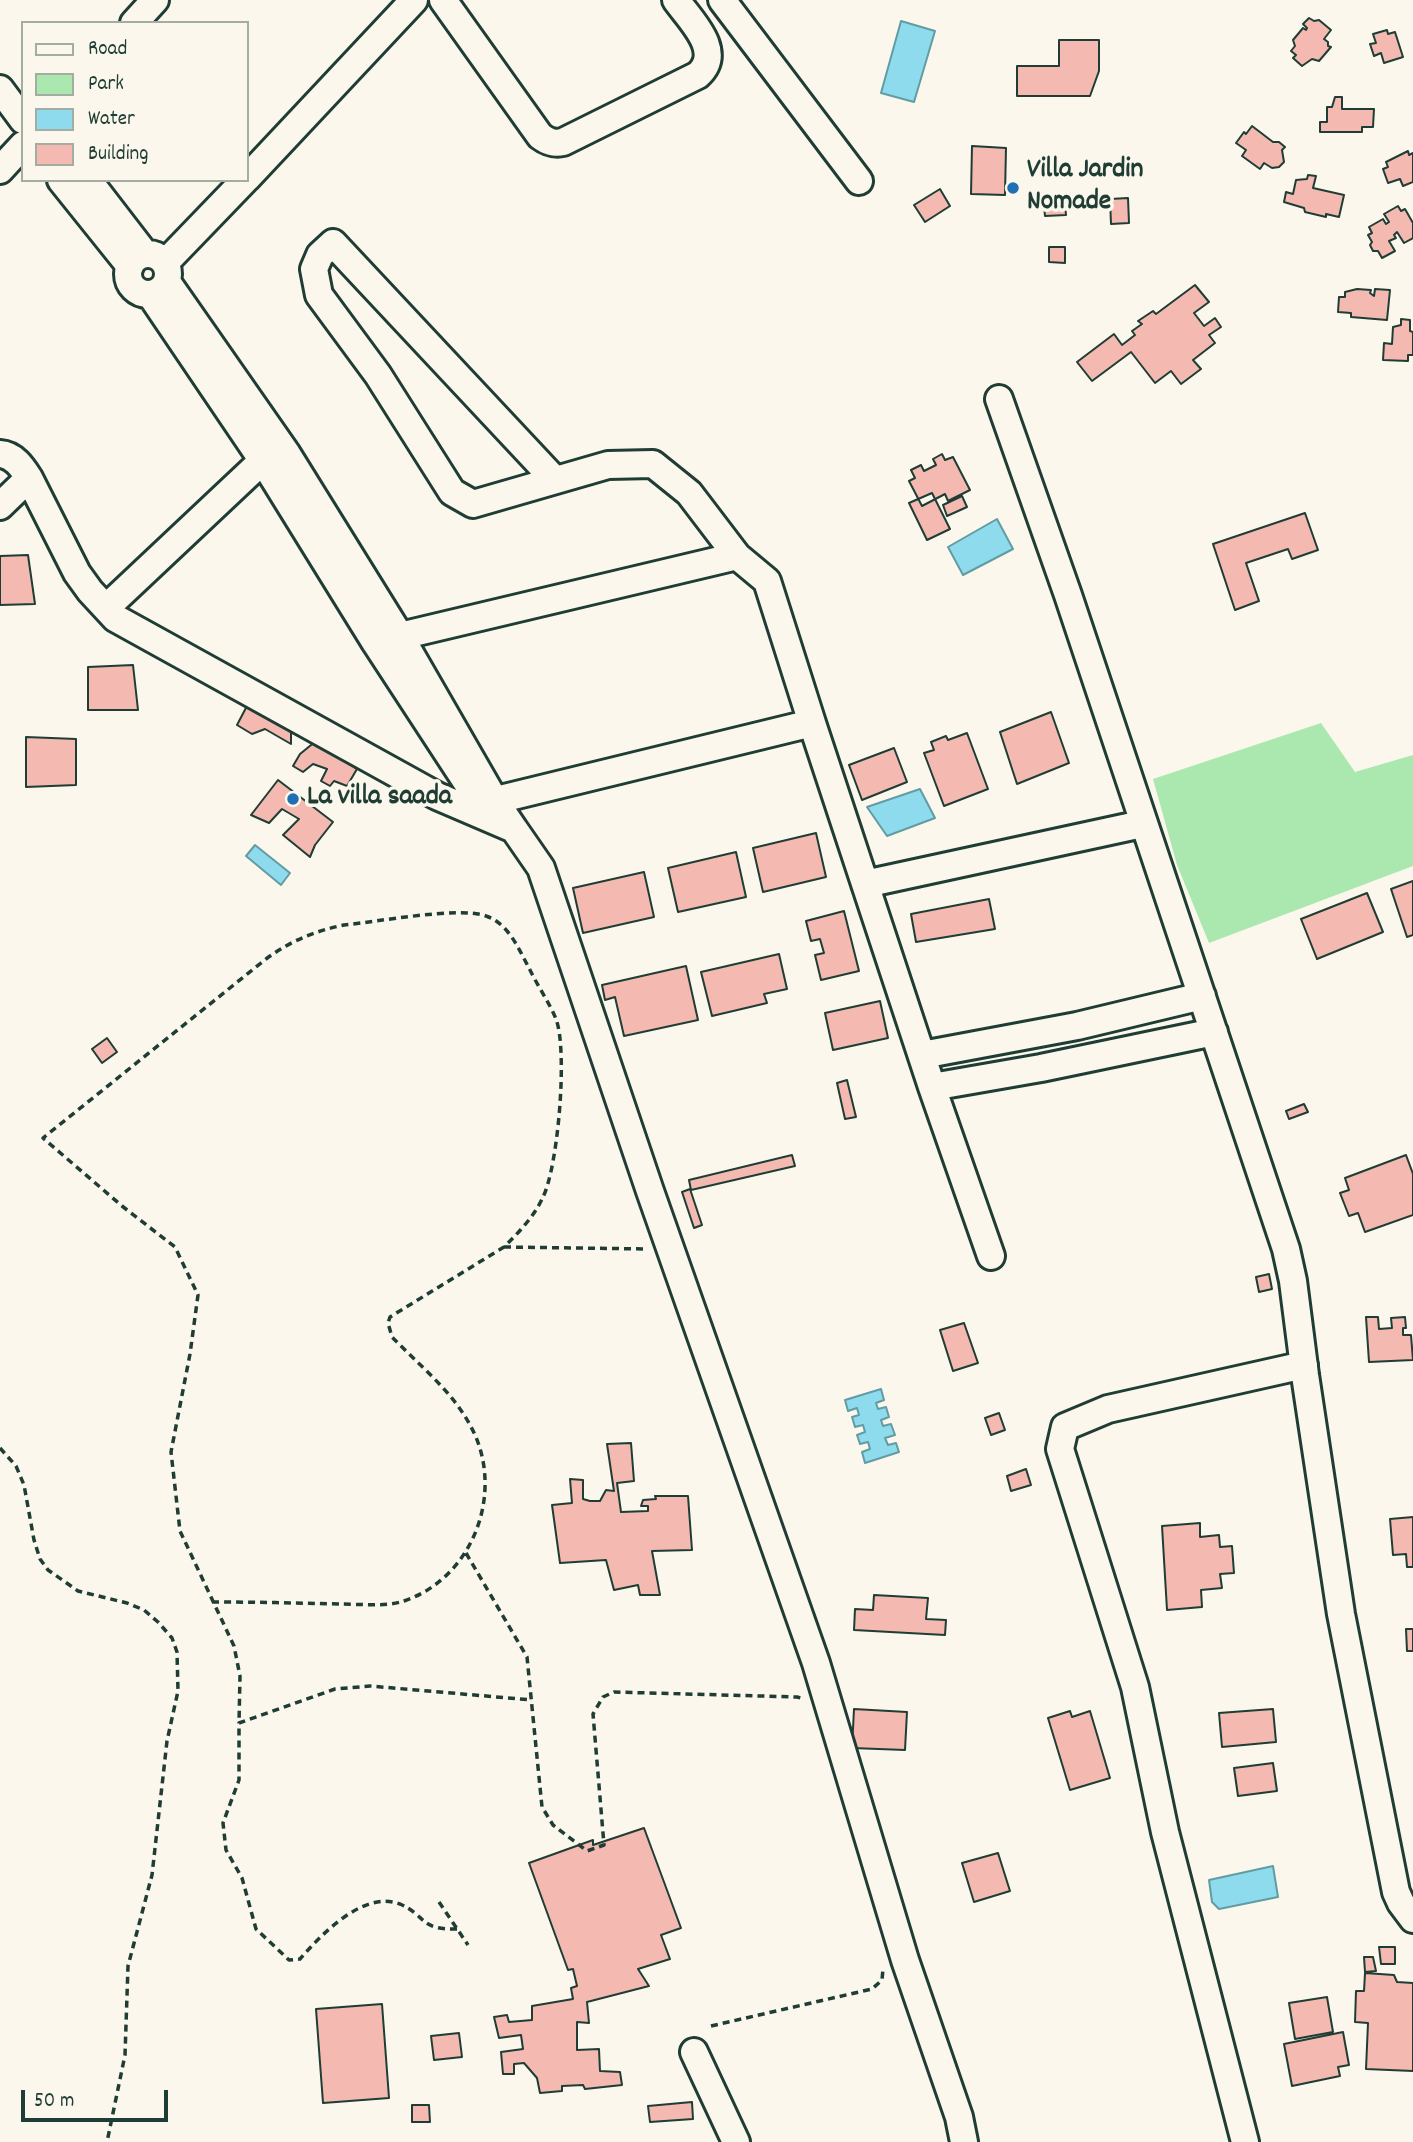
<!DOCTYPE html>
<html>
<head>
<meta charset="utf-8">
<style>
  body { margin:0 }
  #map { position:relative; width:1413px; height:2142px; overflow:hidden; background:#fbf7ec; font-family:Dekko,sans-serif }
  canvas { display:block }
  .legend { position:absolute; left:21px; top:21px; width:228px; height:161px; box-sizing:border-box; background:#fbf7ec; border:2px solid #a3ada2; margin:0; padding:9px 12px; list-style:none; font-size:21px; color:#1f3d34 }
  .legend li { display:flex; align-items:center; gap:14px; height:35px }
  .legend b { width:35px; border:2px solid #a3ada2 }
  .scale { position:absolute; left:21px; top:2090px; width:147px; height:32px; box-sizing:border-box; border:4px solid #1f3d34; border-top:0; padding-left:9px; font-size:21px; line-height:24px; white-space:nowrap; color:#1f3d34; -webkit-text-stroke:5px #fbf7ec; paint-order:stroke }
</style>
</head>
<body>
<div id="map">
<canvas width="1413" height="2142"></canvas>
<ul class="legend">
<li><b style="height:9px;background:#fbf7ec"></b>Road</li>
<li><b style="height:19px;background:#aae8af"></b>Park</li>
<li><b style="height:19px;background:#8edbed"></b>Water</li>
<li><b style="height:19px;background:#f4b9b0"></b>Building</li>
</ul>
<div class="scale">50 m</div>
</div>
<script>
const ctx = document.querySelector('canvas').getContext('2d');
ctx.lineJoin = 'round';
function fill(path, color) {
  ctx.fillStyle = color;
  ctx.fill(path, 'evenodd');
}
function trace(path, color, width, dash) {
  ctx.strokeStyle = color;
  ctx.lineWidth = width;
  ctx.lineCap = dash ? 'butt' : 'round';
  ctx.setLineDash(dash || []);
  ctx.stroke(path);
}
function label(font, color, halo, rows, align = 'center') {
  ctx.font = font + ' Dekko,sans-serif';
  ctx.lineWidth = 7;
  ctx.setLineDash([]);
  ctx.textBaseline = 'middle';
  ctx.strokeStyle = halo;
  ctx.fillStyle = color;
  for (const [text, x, y, turn = 0] of rows) {
    ctx.save();
    ctx.translate(x, y);
    ctx.rotate((+turn || 0) * Math.PI / 180);
    ctx.textAlign = isNaN(turn) ? turn : align;
    if (halo) ctx.strokeText(text, 0, 0);
    ctx.fillText(text, 0, 0);
    ctx.restore();
  }
}
fill(new Path2D(`
  M 1321,723 L 1355,772 L 1413,755 L 1413,866 L 1209,943 L 1177,865 L 1153,779 Z`), '#aae8af');
const water = new Path2D(`
  M 901,21 L 935,31 L 914,102 L 881,93 Z
  M 997,519 L 1013,549 L 963,575 L 948,547 Z
  M 920,789 L 935,818 L 887,836 L 867,807 Z
  M 255,845 L 290,873 L 281,885 L 246,856 Z
  M 881,1389 L 884,1400 L 876,1403 L 878,1409 L 886,1407 L 889,1417 L 881,1420 L 883,1426 L 891,1424 L 895,1435 L 885,1438 L 888,1445 L 896,1443 L 899,1452 L 865,1463 L 862,1452 L 870,1449 L 868,1442 L 860,1444 L 857,1435 L 865,1432 L 863,1425 L 855,1427 L 852,1417 L 859,1415 L 857,1408 L 848,1411 L 845,1400 Z
  M 1273,1866 L 1278,1897 L 1219,1909 L 1212,1902 L 1209,1880 Z`);
fill(water, '#8edbed');
trace(water, '#629ca3', 2);
const building = new Path2D(`
  M 1309,18 L 1314,21 L 1319,20 L 1331,30 L 1324,39 L 1328,42 L 1328,46 L 1331,47 L 1319,61 L 1312,59 L 1302,66 L 1293,58 L 1296,55 L 1291,51 L 1295,46 L 1293,40 L 1303,28 L 1306,30 L 1307,28 L 1303,24 Z
  M 1387,30 L 1388,34 L 1395,32 L 1403,57 L 1384,63 L 1381,53 L 1374,56 L 1370,44 L 1376,43 L 1373,34 Z
  M 1059,40 L 1099,40 L 1099,71 L 1090,96 L 1017,96 L 1017,66 L 1059,66 Z
  M 1335,97 L 1342,97 L 1342,109 L 1374,109 L 1373,127 L 1362,127 L 1362,132 L 1320,132 L 1320,122 L 1327,122 L 1327,107 L 1332,107 Z
  M 1252,126 L 1273,142 L 1279,142 L 1285,147 L 1282,150 L 1284,162 L 1279,167 L 1272,168 L 1264,163 L 1260,169 L 1242,156 L 1246,150 L 1236,143 L 1244,132 L 1246,134 Z
  M 972,146 L 1006,148 L 1005,195 L 971,194 Z
  M 1408,151 L 1409,155 L 1413,153 L 1413,182 L 1403,186 L 1400,179 L 1388,183 L 1383,169 L 1388,167 L 1386,162 Z
  M 1308,175 L 1316,176 L 1313,188 L 1344,195 L 1339,217 L 1326,214 L 1326,217 L 1305,212 L 1304,208 L 1284,202 L 1286,192 L 1293,194 L 1296,180 L 1307,179 Z
  M 940,189 L 950,206 L 925,222 L 914,205 Z
  M 1128,198 L 1129,223 L 1111,224 L 1110,199 Z
  M 1065,205 L 1066,215 L 1045,216 L 1044,206 Z
  M 1398,206 L 1401,211 L 1405,209 L 1413,223 L 1413,238 L 1404,243 L 1397,232 L 1394,235 L 1396,238 L 1389,241 L 1395,251 L 1382,258 L 1378,251 L 1373,251 L 1370,245 L 1372,242 L 1368,235 L 1372,233 L 1369,227 L 1383,219 L 1386,224 L 1389,222 L 1384,214 Z
  M 1049,247 L 1065,247 L 1065,263 L 1049,262 Z
  M 1195,285 L 1209,302 L 1194,313 L 1204,326 L 1215,318 L 1221,327 L 1209,335 L 1215,343 L 1193,360 L 1201,369 L 1181,384 L 1171,371 L 1155,383 L 1131,352 L 1092,381 L 1077,362 L 1114,334 L 1122,345 L 1135,335 L 1132,331 L 1142,324 L 1138,321 L 1153,311 L 1156,314 Z
  M 1357,289 L 1371,290 L 1370,293 L 1374,296 L 1375,289 L 1390,290 L 1387,320 L 1351,317 L 1351,313 L 1338,312 L 1339,297 L 1345,297 L 1345,292 Z
  M 1401,319 L 1410,320 L 1410,331 L 1413,332 L 1413,355 L 1408,355 L 1408,361 L 1383,360 L 1384,343 L 1392,344 L 1393,327 L 1401,325 Z
  M 942,454 L 945,460 L 953,457 L 970,490 L 948,501 L 945,494 L 922,506 L 909,481 L 915,478 L 911,470 L 921,465 L 924,471 L 936,465 L 933,459 Z
  M 932,493 L 950,529 L 927,540 L 909,503 Z
  M 962,496 L 967,507 L 947,516 L 943,505 Z
  M 1305,513 L 1318,550 L 1292,559 L 1288,549 L 1246,563 L 1259,601 L 1235,610 L 1213,544 Z
  M 28,555 L 35,604 L 0,605 L 0,556 Z
  M 133,665 L 138,710 L 88,710 L 88,667 Z
  M 248,704 L 291,729 L 291,744 L 265,729 L 252,734 L 237,725 Z
  M 1051,712 L 1069,763 L 1017,784 L 1000,732 Z
  M 967,733 L 988,789 L 944,806 L 924,753 L 934,750 L 931,742 L 946,736 L 948,740 Z
  M 26,737 L 76,739 L 76,785 L 26,787 Z
  M 316,741 L 357,769 L 347,786 L 334,781 L 330,786 L 321,781 L 327,769 L 313,764 L 303,772 L 293,766 L 300,754 Z
  M 894,748 L 907,782 L 862,800 L 849,765 Z
  M 278,780 L 333,822 L 315,845 L 310,857 L 283,835 L 299,819 L 282,809 L 269,823 L 251,815 Z
  M 816,833 L 826,877 L 763,892 L 753,848 Z
  M 736,852 L 746,897 L 678,912 L 668,868 Z
  M 644,872 L 654,917 L 583,933 L 573,888 Z
  M 1413,881 L 1413,935 L 1407,937 L 1391,889 Z
  M 1367,893 L 1383,932 L 1317,959 L 1301,919 Z
  M 989,899 L 995,929 L 916,942 L 911,914 Z
  M 844,911 L 859,971 L 821,980 L 815,955 L 824,953 L 820,939 L 811,941 L 806,921 Z
  M 779,954 L 787,989 L 764,994 L 767,1003 L 712,1016 L 701,972 Z
  M 686,966 L 698,1020 L 624,1036 L 615,997 L 605,1000 L 602,985 Z
  M 880,1001 L 888,1038 L 833,1050 L 825,1013 Z
  M 107,1038 L 117,1052 L 102,1063 L 92,1049 Z
  M 847,1080 L 856,1117 L 845,1119 L 837,1083 Z
  M 1304,1104 L 1308,1112 L 1289,1119 L 1286,1111 Z
  M 792,1155 L 795,1166 L 691,1190 L 689,1180 Z
  M 1406,1155 L 1413,1174 L 1413,1215 L 1365,1232 L 1358,1213 L 1349,1216 L 1340,1193 L 1349,1190 L 1345,1178 Z
  M 690,1189 L 702,1225 L 694,1228 L 682,1192 Z
  M 1269,1274 L 1272,1289 L 1259,1292 L 1256,1277 Z
  M 1366,1317 L 1378,1317 L 1379,1329 L 1392,1328 L 1391,1318 L 1405,1317 L 1406,1328 L 1403,1328 L 1403,1335 L 1411,1335 L 1413,1360 L 1369,1362 Z
  M 964,1323 L 978,1363 L 953,1371 L 940,1330 Z
  M 999,1413 L 1005,1430 L 991,1435 L 985,1418 Z
  M 631,1443 L 634,1481 L 617,1483 L 621,1512 L 648,1511 L 648,1506 L 641,1506 L 643,1500 L 656,1499 L 655,1496 L 688,1496 L 692,1550 L 652,1551 L 660,1595 L 640,1595 L 638,1585 L 614,1590 L 606,1560 L 560,1563 L 552,1505 L 572,1503 L 570,1479 L 583,1480 L 583,1499 L 590,1501 L 600,1501 L 606,1490 L 614,1491 L 607,1444 Z
  M 1026,1469 L 1031,1485 L 1011,1491 L 1007,1476 Z
  M 1413,1517 L 1413,1567 L 1407,1567 L 1406,1554 L 1393,1555 L 1390,1519 Z
  M 1200,1523 L 1200,1537 L 1219,1535 L 1220,1547 L 1232,1546 L 1234,1573 L 1220,1574 L 1222,1588 L 1201,1590 L 1202,1607 L 1167,1610 L 1162,1526 Z
  M 874,1595 L 928,1598 L 926,1619 L 946,1620 L 945,1635 L 854,1630 L 855,1609 L 873,1610 Z
  M 1406,1629 L 1413,1629 L 1413,1651 L 1407,1651 Z
  M 854,1709 L 907,1712 L 905,1750 L 852,1748 Z
  M 1273,1709 L 1276,1742 L 1222,1747 L 1219,1713 Z
  M 1070,1711 L 1072,1717 L 1090,1711 L 1110,1778 L 1070,1790 L 1048,1718 Z
  M 1273,1763 L 1277,1791 L 1238,1796 L 1234,1768 Z
  M 644,1828 L 681,1928 L 661,1935 L 670,1959 L 638,1969 L 649,1986 L 587,2002 L 589,2023 L 577,2022 L 577,2050 L 599,2049 L 600,2071 L 620,2072 L 622,2085 L 585,2089 L 583,2085 L 562,2086 L 562,2091 L 540,2093 L 537,2078 L 524,2063 L 514,2064 L 514,2074 L 503,2074 L 501,2052 L 523,2049 L 521,2035 L 499,2038 L 494,2017 L 507,2015 L 509,2022 L 532,2020 L 532,2006 L 573,1999 L 571,1988 L 577,1986 L 573,1969 L 568,1970 L 529,1863 L 593,1840 L 593,1845 Z
  M 998,1853 L 1010,1891 L 974,1902 L 962,1863 Z
  M 1379,1947 L 1395,1947 L 1395,1964 L 1381,1964 Z
  M 1364,1957 L 1373,1957 L 1376,1971 L 1365,1972 Z
  M 1365,1973 L 1394,1975 L 1397,1982 L 1413,1983 L 1413,2071 L 1366,2069 L 1368,2023 L 1355,2022 L 1356,1991 L 1364,1991 Z
  M 1327,1997 L 1333,2032 L 1295,2039 L 1289,2003 Z
  M 382,2004 L 389,2098 L 323,2103 L 316,2009 Z
  M 1343,2032 L 1349,2065 L 1338,2067 L 1340,2076 L 1292,2086 L 1284,2044 Z
  M 459,2033 L 462,2057 L 434,2060 L 431,2036 Z
  M 692,2102 L 693,2119 L 650,2122 L 648,2106 Z
  M 412,2105 L 429,2105 L 430,2122 L 412,2122 Z`);
fill(building, '#f4b9b0');
trace(building, '#1f3d34', 2);
const minor = new Path2D(`
  M 443,0 L 540,136 C 548,142 554,144 563,142 L 698,75 C 724,51 691,21 676,0
  M 722,0 L 859,181
  M 134,23 L 155,0
  M 0,89 L 23,120
  M 0,170 L 23,145
  M 247,178 L 414,0
  M 61,180 L 130,266
  M 88,180 L 145,254
  M128 274a20 20 0 1 1 40 0a20 20 0 1 1-40 0Z
  M 165,263 L 245,180
  M 167,282 L 287,454 L 400,636 L 495,801 L 514,829
  M 150,294 L 263,461 L 375,642 L 473,792
  M 999,399 L 1068,595 L 1286,1249 L 1293,1281 L 1305,1375 L 1341,1614 L 1396,1892 L 1401,1903 L 1413,1919
  M 0,454 C 14,455 22,467 29,478
  M 0,506 L 29,478 L 77,573 L 90,591 L 115,618 L 437,796 L 514,829 L 541,868 L 650,1191 L 816,1663 L 905,1960 L 959,2117 L 964,2142
  M 106,608 L 276,448
  M 375,642 L 737,556 L 689,493 L 653,464 L 608,465 L 473,504 L 452,492 L 378,375 L 319,295 L 314,269 L 320,255 L 333,243 L 554,479
  M 812,723 L 932,1087 L 991,1256
  M 480,804 L 812,723 L 767,581 L 737,556
  M 865,884 L 1142,824
  M 922,1055 L 1077,1026 L 1202,996
  M 932,1087 L 1041,1068 L 1214,1032
  M 694,2052 L 736,2142
  M 1245,2142 L 1165,1832 L 1135,1687 L 1060,1449 L 1065,1427 L 1108,1409 L 1304,1365`);
trace(minor, '#1f3d34', 32);
trace(new Path2D(`
  M 504,1247 L 647,1249
  M 0,1448 L 16,1466 L 24,1485 L 34,1540 L 40,1559 L 48,1570 L 78,1591 L 127,1603 L 144,1610 L 158,1622 L 172,1638 L 177,1652 L 178,1691 L 167,1741 L 152,1875 L 128,1966 L 125,2055 L 107,2142
  M 466,1553 L 527,1657 L 542,1807 L 553,1825 L 587,1851 L 604,1845 L 593,1714 L 603,1697 L 614,1692 L 797,1697 L 804,1699
  M 212,1602 C 255,1602 297,1603 340,1604 C 360,1604 386,1607 404,1601 C 475,1577 506,1489 470,1425 C 452,1391 418,1364 392,1337 L 388,1323 L 390,1317 L 504,1247 C 519,1232 534,1217 543,1197 C 558,1167 568,1051 556,1019 C 549,1002 537,985 529,968 C 518,948 509,924 486,916 C 460,906 376,922 344,925 C 315,931 290,941 266,959 L 43,1138 L 122,1206 L 175,1247 L 198,1295 L 190,1354 L 171,1452 L 180,1531 L 234,1646 L 240,1676 L 239,1723
  M 439,1902 L 468,1945
  M 457,1929 C 419,1930 427,1916 400,1904 C 363,1890 321,1935 300,1959 L 289,1960 L 256,1929 L 242,1878 L 226,1850 L 223,1823 L 239,1780 L 239,1723 L 335,1689 L 370,1686 L 532,1700
  M 711,2026 L 872,1989 L 882,1980 L 883,1969`), '#1f3d34', 3.5, [7, 5]);
trace(minor, '#fbf7ec', 26);
for (const [x, y, r, color] of [
  [1013,188,7,"#1f6fb2"],
  [293,799,7,"#1f6fb2"]
]) {
  const dot = new Path2D();
  dot.arc(x, y, r, 0, 2 * Math.PI);
  ctx.fillStyle = color;
  ctx.fill(dot);
  trace(dot, '#fbf7ec', 2.5);
}
label('bold 28px', '#1f3d34', '#fbf7ec', [
  ["Villa Jardin",1027,172],
  ["Nomade",1027,204],
  ["La villa saada",307,799]
], 'left');
</script>
</body>
</html>
